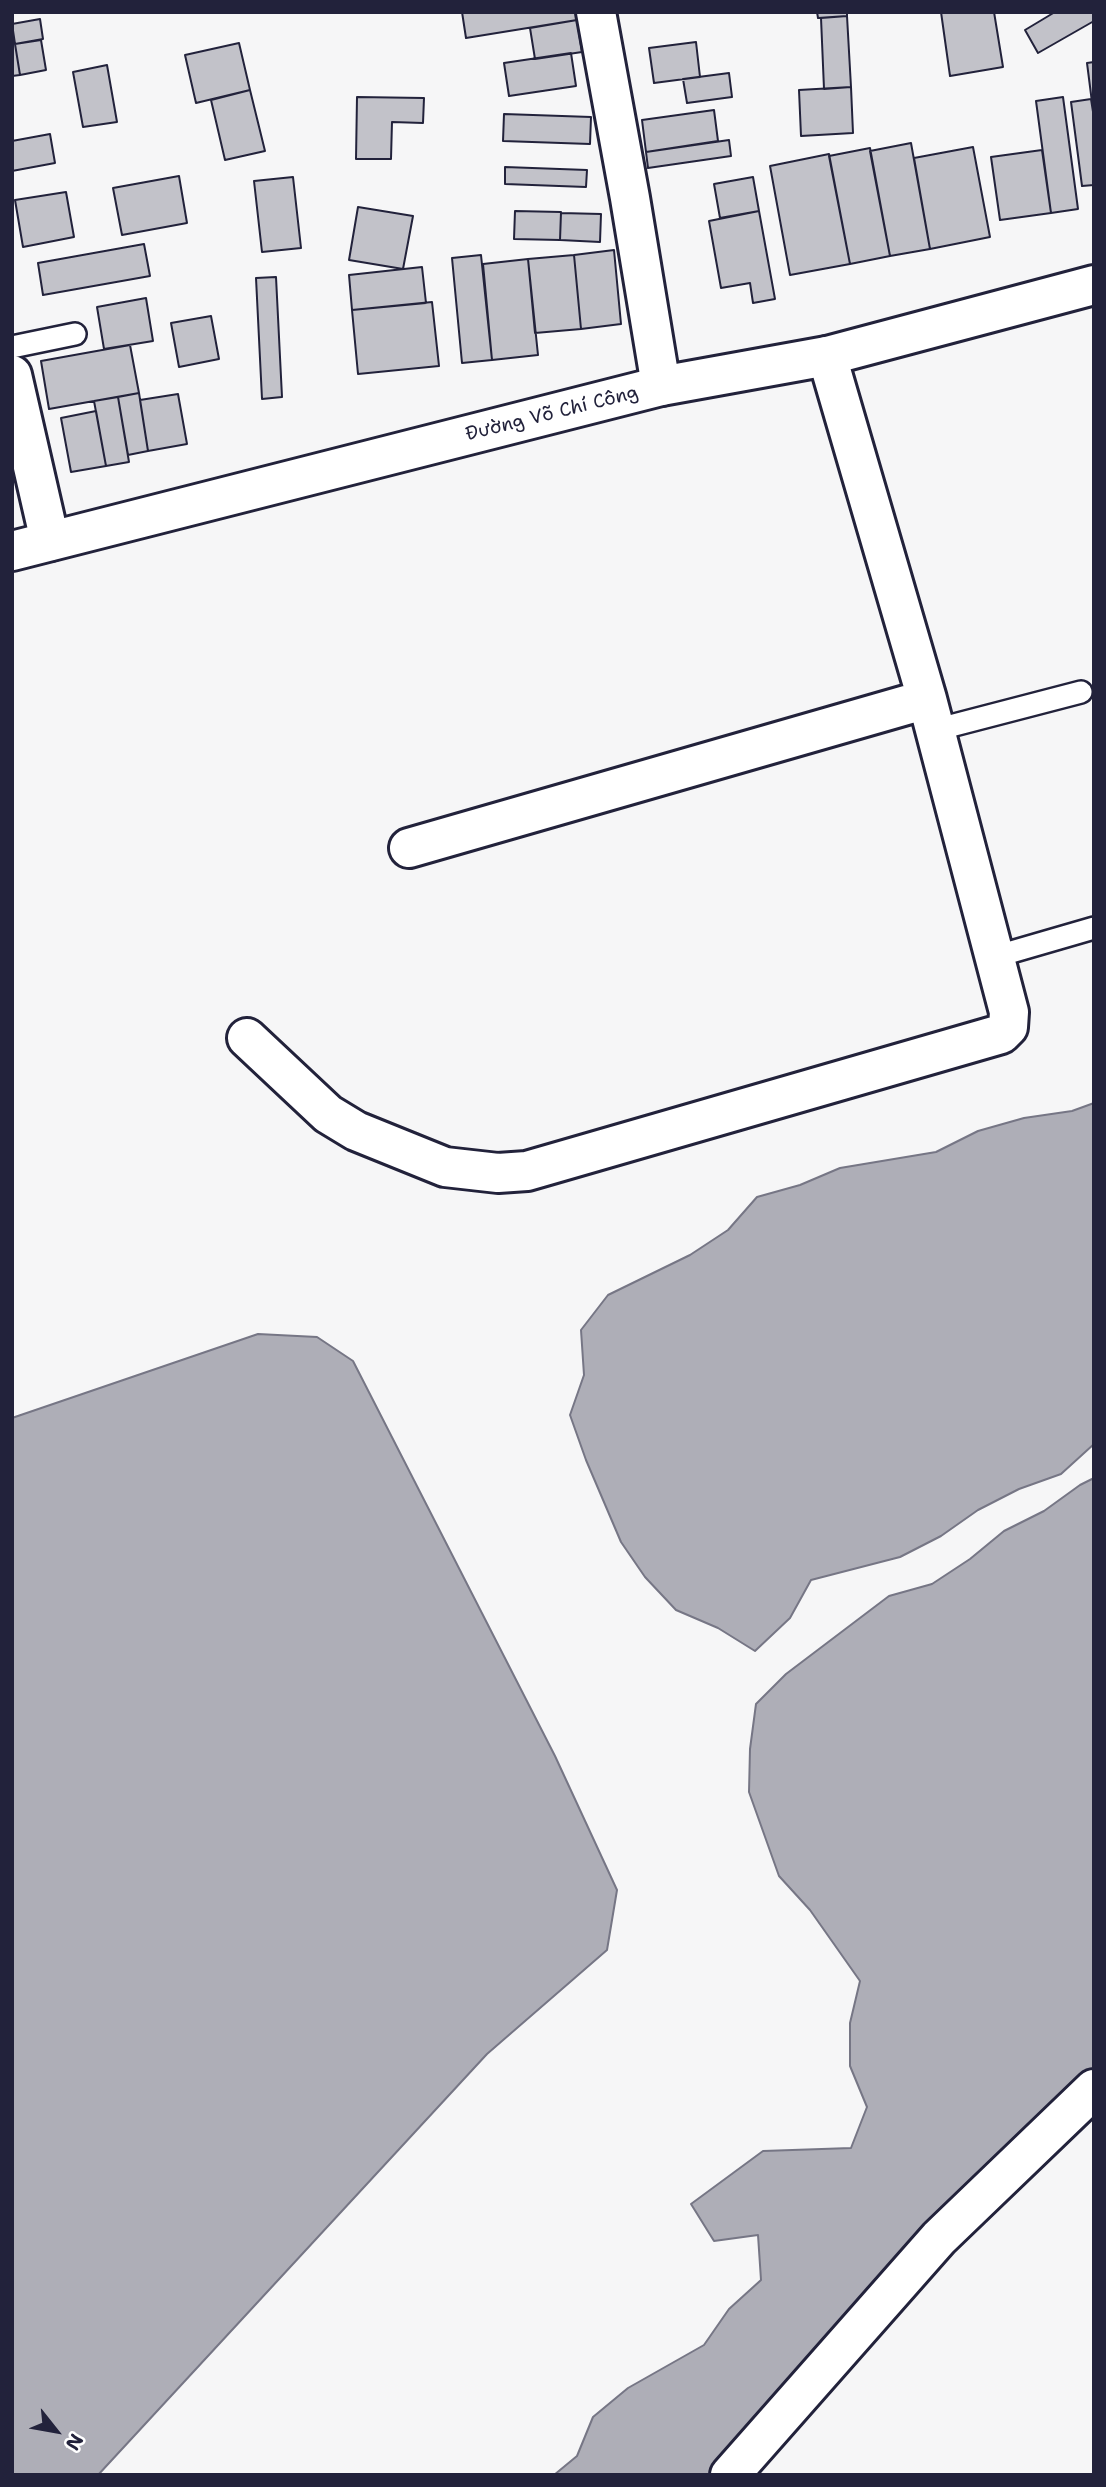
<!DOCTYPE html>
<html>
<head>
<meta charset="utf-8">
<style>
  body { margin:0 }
  #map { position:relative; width:1106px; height:2487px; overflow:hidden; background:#f6f6f7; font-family:"Shantell Sans",sans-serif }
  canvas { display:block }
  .frame { position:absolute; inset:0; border:14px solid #22223b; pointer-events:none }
  .north { position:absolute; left:21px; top:2396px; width:70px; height:70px; -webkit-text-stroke:5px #fff; paint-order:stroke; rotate:121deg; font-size:19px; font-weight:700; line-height:28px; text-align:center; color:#22223b }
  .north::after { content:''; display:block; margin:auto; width:24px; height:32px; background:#22223b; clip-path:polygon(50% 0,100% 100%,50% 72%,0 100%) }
</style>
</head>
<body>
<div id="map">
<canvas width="1106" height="2487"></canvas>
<div class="frame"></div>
<div class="north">N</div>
</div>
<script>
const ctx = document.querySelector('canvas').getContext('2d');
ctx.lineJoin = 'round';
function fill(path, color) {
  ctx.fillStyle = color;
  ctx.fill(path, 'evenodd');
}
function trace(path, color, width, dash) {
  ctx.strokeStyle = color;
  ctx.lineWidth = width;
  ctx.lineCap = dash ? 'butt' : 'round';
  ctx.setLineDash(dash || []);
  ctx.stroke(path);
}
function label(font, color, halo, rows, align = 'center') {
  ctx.font = font + ' "Shantell Sans",sans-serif';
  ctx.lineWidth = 5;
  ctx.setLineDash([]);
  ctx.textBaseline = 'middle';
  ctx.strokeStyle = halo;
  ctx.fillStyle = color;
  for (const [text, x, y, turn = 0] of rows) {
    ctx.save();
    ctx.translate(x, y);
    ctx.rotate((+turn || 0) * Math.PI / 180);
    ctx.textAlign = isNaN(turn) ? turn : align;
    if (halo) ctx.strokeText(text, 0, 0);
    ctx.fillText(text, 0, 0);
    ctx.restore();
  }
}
const water = new Path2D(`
  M 1094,1103 L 1094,1444 L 1061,1474 L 1019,1489 L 978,1510 L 941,1536 L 900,1557 L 811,1580 L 790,1618 L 755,1651 L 718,1628 L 676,1610 L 645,1577 L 621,1542 L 586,1460 L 570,1415 L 584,1375 L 581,1330 L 608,1295 L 690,1255 L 728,1230 L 757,1197 L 800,1185 L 840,1168 L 936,1152 L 978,1131 L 1024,1118 L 1072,1111 Z
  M 258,1334 L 317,1337 L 353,1361 L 555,1756 L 617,1890 L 607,1950 L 487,2054 L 98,2475 L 12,2475 L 12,1418 Z
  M 1094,1478 L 1094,2071 L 709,2475 L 554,2475 L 577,2456 L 593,2417 L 628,2388 L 704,2345 L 729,2309 L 761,2280 L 758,2235 L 714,2241 L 691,2204 L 763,2151 L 851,2148 L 867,2107 L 850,2066 L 850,2023 L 860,1981 L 810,1910 L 779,1876 L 749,1792 L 750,1749 L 756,1704 L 786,1674 L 889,1596 L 932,1584 L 970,1559 L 1004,1531 L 1044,1511 L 1080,1485 Z`);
fill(water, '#aeaeb7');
trace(water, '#767685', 2);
const building = new Path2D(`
  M 462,12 L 576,12 L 577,20 L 466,38 Z
  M 817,12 L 847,12 L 847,16 L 818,18 Z
  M 941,12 L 994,12 L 1003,67 L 950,76 Z
  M 1055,12 L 1094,12 L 1094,21 L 1038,53 L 1025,30 Z
  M 847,16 L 851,87 L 824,89 L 821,18 Z
  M 40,19 L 43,39 L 15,44 L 12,24 Z
  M 577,20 L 582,52 L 535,59 L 530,28 Z
  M 41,40 L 46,70 L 20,75 L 15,44 Z
  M 12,42 L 15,44 L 20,75 L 12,76 Z
  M 696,42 L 700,77 L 654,83 L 649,48 Z
  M 239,43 L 250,90 L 196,103 L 185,55 Z
  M 571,53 L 576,86 L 509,96 L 504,63 Z
  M 1094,62 L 1094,118 L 1087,63 Z
  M 107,65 L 117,122 L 83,127 L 73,72 Z
  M 729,73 L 732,97 L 687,103 L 683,79 Z
  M 851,87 L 853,133 L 801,136 L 799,90 Z
  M 250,90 L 265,151 L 225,160 L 211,100 Z
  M 357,97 L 424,98 L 423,123 L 392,122 L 391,159 L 356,159 Z
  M 1063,97 L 1078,209 L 1051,213 L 1036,101 Z
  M 1091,99 L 1094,118 L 1094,185 L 1082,186 L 1071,102 Z
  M 714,110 L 718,141 L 646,152 L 642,120 Z
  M 504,114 L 591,117 L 590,144 L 503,141 Z
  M 50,134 L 55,163 L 12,171 L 12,141 Z
  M 729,140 L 731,156 L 648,168 L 646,152 Z
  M 911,143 L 930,249 L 890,256 L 870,151 Z
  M 973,147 L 990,237 L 930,249 L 914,158 Z
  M 870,148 L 890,256 L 850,264 L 829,156 Z
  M 1042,150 L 1051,213 L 1000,220 L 991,157 Z
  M 829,154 L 850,264 L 790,275 L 770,166 Z
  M 505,167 L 587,170 L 586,187 L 505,184 Z
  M 179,176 L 187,223 L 122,235 L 113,188 Z
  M 293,177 L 301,248 L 262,252 L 254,181 Z
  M 753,177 L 759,211 L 720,218 L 714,184 Z
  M 66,192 L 74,237 L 23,247 L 15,200 Z
  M 358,207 L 413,216 L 403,269 L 349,260 Z
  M 515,211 L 561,212 L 560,240 L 514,239 Z
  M 759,211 L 775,299 L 753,303 L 750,283 L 721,288 L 709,221 Z
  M 561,213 L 601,214 L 600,242 L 560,240 Z
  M 144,244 L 150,276 L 43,295 L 38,263 Z
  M 614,250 L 621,324 L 581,329 L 574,255 Z
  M 481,255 L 492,360 L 462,363 L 452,258 Z
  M 574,255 L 581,329 L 535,333 L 528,259 Z
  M 528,259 L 538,355 L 492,360 L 483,264 Z
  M 422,267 L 426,303 L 352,310 L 349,275 Z
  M 276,277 L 282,397 L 262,399 L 256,278 Z
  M 146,298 L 153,341 L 104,349 L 97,307 Z
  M 432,302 L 439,366 L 358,374 L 352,310 Z
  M 211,316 L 219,359 L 179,367 L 171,323 Z
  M 130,345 L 139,393 L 49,409 L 41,361 Z
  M 139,393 L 148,451 L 128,455 L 118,397 Z
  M 178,394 L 187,444 L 148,451 L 140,400 Z
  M 118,397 L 129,462 L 106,466 L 94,401 Z
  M 96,411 L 106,466 L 71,472 L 61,418 Z`);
fill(building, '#c2c2c9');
trace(building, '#22223b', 2);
const lane = new Path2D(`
  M 12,347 L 75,334
  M 935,730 L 1081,692
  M 994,957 L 1094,928`);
const street = new Path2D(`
  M 596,12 L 630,198 L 661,386
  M 12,375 L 50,541
  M 409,848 L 927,699
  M 247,1038 L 328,1114 L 356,1131 L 445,1167 L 498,1173 L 527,1171 L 1001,1034 L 1008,1027 L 1009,1012 L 927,699 L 827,356
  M 730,2475 L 939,2238 L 1094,2089`);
const secondary = new Path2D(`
  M 12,551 L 661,386 L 827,356 L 1094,285`);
trace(lane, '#22223b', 26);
trace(street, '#22223b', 44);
trace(secondary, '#22223b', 44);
trace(lane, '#fff', 21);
trace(street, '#fff', 38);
trace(secondary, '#fff', 38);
label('19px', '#22223b', '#fff', [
  ["Đường Võ Chí Công",552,414,-14]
]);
</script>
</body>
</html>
